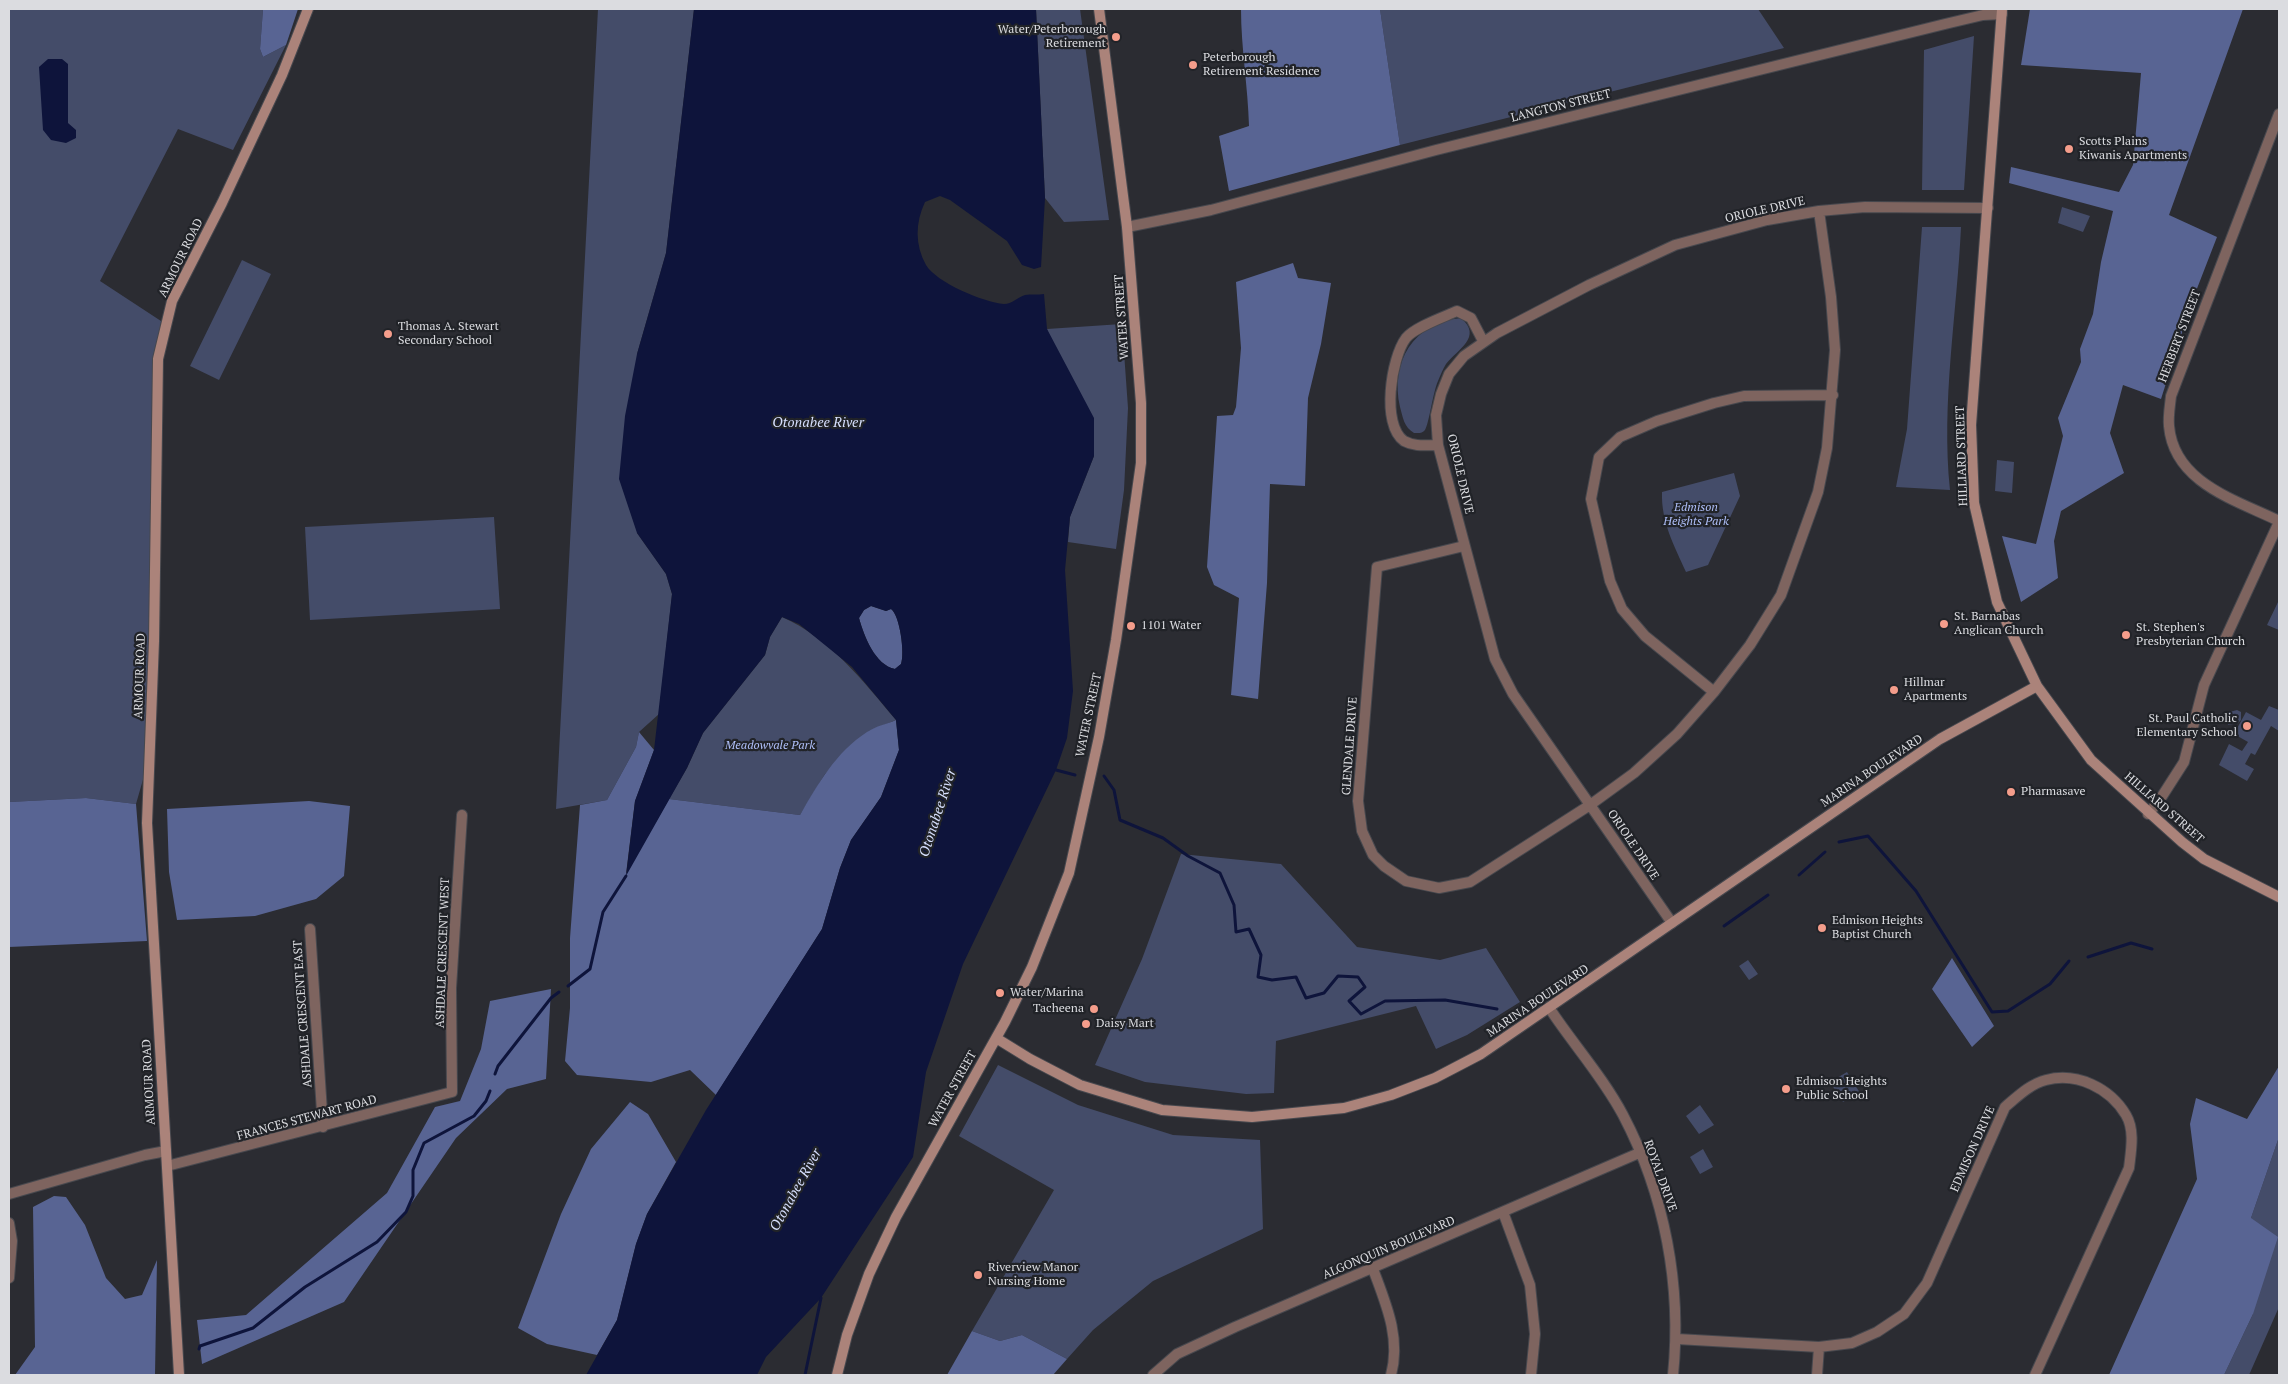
<!DOCTYPE html>
<html>
<head>
<meta charset="utf-8">
<style>
  body { margin:0 }
  #map { position:relative; width:2288px; height:1384px; overflow:hidden; background:#2b2c32; font-family:"PT Serif",serif }
  canvas { display:block }
  .frame { position:absolute; inset:0; border:10px solid #dbdce0; pointer-events:none }
</style>
</head>
<body>
<div id="map">
<canvas width="2288" height="1384"></canvas>
<div class="frame"></div>
</div>
<script>
const ctx = document.querySelector('canvas').getContext('2d');
ctx.lineJoin = 'round';
function fill(path, color) {
  ctx.fillStyle = color;
  ctx.fill(path, 'evenodd');
}
function trace(path, color, width, dash) {
  ctx.strokeStyle = color;
  ctx.lineWidth = width;
  ctx.lineCap = dash ? 'butt' : 'round';
  ctx.setLineDash(dash || []);
  ctx.stroke(path);
}
function label(font, color, halo, rows, align = 'center') {
  ctx.font = font + ' "PT Serif",serif';
  ctx.lineWidth = 4.5;
  ctx.setLineDash([]);
  ctx.textBaseline = 'middle';
  ctx.strokeStyle = halo;
  ctx.fillStyle = color;
  for (const [text, x, y, turn = 0] of rows) {
    ctx.save();
    ctx.translate(x, y);
    ctx.rotate((+turn || 0) * Math.PI / 180);
    ctx.textAlign = isNaN(turn) ? turn : align;
    if (halo) ctx.strokeText(text, 0, 0);
    ctx.fillText(text, 0, 0);
    ctx.restore();
  }
}
fill(new Path2D(`
  M 9,9 L 263,9 L 260,49 L 263,57 L 286,45 L 233,150 L 178,129 L 100,281 L 161,321 L 155,484 L 154,641 L 144,776 L 136,804 L 86,798 L 9,802 Z
  M 598,9 L 694,9 L 666,253 L 637,354 L 637,533 L 666,574 L 672,594 L 659,714 L 639,732 L 636,747 L 607,800 L 556,809 Z
  M 1036,9 L 1080,9 L 1109,220 L 1064,222 L 1045,198 Z
  M 1380,9 L 1758,9 L 1784,48 L 1400,145 Z
  M 1974,36 L 1964,190 L 1922,190 L 1924,50 Z
  M 2062,207 L 2090,216 L 2083,232 L 2058,223 Z
  M 1922,227 L 1961,227 C 1957,314 1941,402 1950,490 L 1896,487 L 1907,429 Z
  M 242,260 L 271,274 L 219,380 L 190,366 Z
  M 1461,318 C 1483,337 1458,349 1446,364 C 1443,369 1440,376 1438,381 C 1433,392 1429,424 1425,430 C 1422,434 1418,433 1414,433 C 1404,427 1403,418 1400,407 C 1390,362 1413,323 1461,318 Z
  M 1122,324 L 1128,408 L 1124,490 L 1116,549 L 1068,542 L 1070,517 L 1094,456 L 1047,329 Z
  M 1997,460 L 2014,462 L 2012,493 L 1995,491 Z
  M 1734,473 L 1740,496 L 1708,565 L 1686,572 C 1674,545 1661,522 1662,492 Z
  M 494,517 L 500,609 L 310,620 L 305,527 Z
  M 2279,600 L 2279,630 L 2267,625 Z
  M 782,617 C 830,638 863,681 896,720 L 869,731 L 825,774 L 800,815 L 669,799 L 687,768 L 703,733 L 765,655 L 770,637 Z
  M 2269,706 L 2279,710 L 2279,731 L 2271,726 L 2255,755 L 2251,753 L 2245,764 L 2254,769 L 2247,781 L 2219,765 L 2229,744 L 2242,751 L 2248,742 L 2234,734 L 2246,712 L 2261,720 Z
  M 2237,710 L 2241,712 L 2241,720 L 2238,723 L 2228,725 L 2226,713 Z
  M 1181,854 L 1281,864 L 1357,947 L 1440,960 L 1486,948 L 1520,1002 L 1467,1035 L 1436,1049 L 1416,1006 L 1276,1041 L 1274,1093 L 1246,1094 L 1145,1082 L 1095,1065 L 1142,959 Z
  M 1748,960 L 1758,974 L 1749,980 L 1739,966 Z
  M 998,1065 L 1078,1105 L 1173,1135 L 1260,1140 L 1263,1229 L 1153,1281 L 1093,1330 L 1067,1359 L 1022,1335 L 1000,1341 L 972,1331 L 1054,1190 L 959,1136 Z
  M 1847,1072 L 1860,1093 L 1843,1102 L 1830,1082 Z
  M 1700,1105 L 1714,1125 L 1699,1134 L 1686,1116 Z
  M 2279,1137 L 2279,1307 L 2249,1375 L 2224,1375 L 2253,1314 L 2251,1218 Z
  M 1703,1149 L 1713,1167 L 1700,1174 L 1690,1157 Z`), '#444c69');
fill(new Path2D(`
  M 263,9 L 298,9 L 286,45 L 263,57 L 260,49 Z
  M 1241,9 L 1380,9 L 1400,145 L 1229,191 L 1219,136 L 1249,126 C 1248,87 1241,48 1241,9 Z
  M 2030,9 L 2243,9 L 2169,215 L 2217,237 L 2191,304 L 2161,399 L 2123,385 L 2110,433 L 2124,473 L 2061,511 L 2054,541 L 2058,578 L 2021,602 L 2002,536 L 2036,544 L 2063,436 L 2058,418 L 2081,362 L 2080,349 L 2093,314 L 2101,262 L 2113,211 L 2009,183 L 2011,167 L 2119,192 L 2133,165 L 2141,73 L 2021,65 Z
  M 1293,263 L 1298,278 L 1331,283 L 1321,344 L 1308,398 L 1305,486 L 1270,484 L 1267,583 L 1258,699 L 1231,695 L 1239,598 L 1214,585 L 1207,567 L 1217,416 L 1233,415 L 1236,407 L 1241,348 L 1236,282 Z
  M 871,606 L 886,611 L 891,609 C 900,615 905,654 901,664 C 900,665 896,668 895,669 C 875,665 864,636 859,618 L 864,610 Z
  M 896,720 L 899,750 L 881,797 L 851,840 L 840,868 L 822,929 L 716,1095 L 690,1070 L 651,1082 L 577,1075 L 565,1061 L 570,1008 L 570,938 L 580,805 L 607,800 L 636,747 L 639,732 L 654,750 L 635,801 L 626,874 L 669,799 L 800,815 C 818,784 836,752 867,732 C 876,726 887,724 896,720 Z
  M 86,798 L 136,804 L 147,941 L 9,947 L 9,802 Z
  M 309,801 L 350,806 L 344,876 L 316,899 L 255,916 L 177,920 L 169,872 L 167,809 Z
  M 1952,958 L 1994,1026 L 1972,1047 L 1932,989 Z
  M 551,989 L 546,1079 L 507,1089 L 456,1138 L 344,1302 L 202,1364 L 197,1320 L 246,1315 L 387,1193 L 435,1107 L 460,1101 L 481,1049 L 490,1001 Z
  M 2279,1066 L 2279,1137 L 2251,1218 L 2278,1237 L 2253,1314 L 2224,1375 L 2109,1375 L 2197,1179 L 2190,1124 L 2196,1098 L 2247,1119 Z
  M 630,1102 L 648,1114 L 676,1162 L 647,1214 L 636,1244 L 617,1320 L 597,1355 L 547,1344 L 518,1328 L 561,1214 L 591,1149 Z
  M 54,1196 L 66,1197 L 85,1225 L 106,1278 L 125,1299 L 142,1295 L 157,1260 L 155,1375 L 15,1375 L 35,1347 L 33,1207 Z
  M 972,1331 L 1000,1341 L 1022,1335 L 1067,1359 L 1053,1375 L 947,1375 Z`), '#586493');
fill(new Path2D(`
  M 694,9 L 1036,9 L 1045,198 L 1041,267 L 1034,269 L 1022,265 L 1007,241 L 950,200 L 940,196 L 925,202 C 915,223 915,245 926,265 C 937,283 983,302 1004,304 C 1012,304 1018,297 1025,295 C 1031,294 1038,295 1044,294 L 1047,329 L 1094,418 L 1094,456 L 1070,517 L 1065,570 L 1073,691 L 1067,738 L 1056,770 L 963,964 L 926,1072 L 913,1157 L 821,1298 L 766,1357 L 757,1375 L 586,1375 L 617,1320 L 636,1244 L 647,1214 L 706,1110 L 822,929 L 840,868 L 851,840 L 881,797 L 899,750 L 896,720 L 852,667 L 799,624 L 782,617 L 770,637 L 765,655 L 703,733 L 687,768 L 626,876 L 635,801 L 654,750 L 672,594 L 666,574 L 637,533 L 619,479 L 625,416 L 637,354 L 666,253 ZM 871,606 L 886,611 L 891,609 C 900,615 905,654 901,664 C 900,665 896,668 895,669 C 875,665 864,636 859,618 L 864,610 Z
  M 48,59 L 62,59 L 68,64 L 68,123 L 76,130 L 76,138 L 66,143 L 51,140 L 43,130 L 39,67 Z`), '#0e143b');
trace(new Path2D(`
  M 1056,770 L 1075,775
  M 1104,776 L 1114,790 L 1120,820 L 1163,838 L 1188,856 L 1220,873 L 1234,905 L 1236,932 L 1249,929 L 1261,955 L 1258,977 L 1272,980 L 1296,977 L 1306,998 L 1324,993 L 1338,976 L 1358,977 L 1365,987 L 1349,1001 L 1361,1014 L 1385,1001 L 1445,1000 L 1497,1009
  M 1839,842 L 1868,836 L 1916,891 L 1992,1012 L 2008,1011 L 2050,984 L 2069,961
  M 1799,875 L 1825,852
  M 1724,926 L 1768,895
  M 2088,957 L 2131,943 L 2152,949
  M 568,986 L 590,969 L 603,912 L 626,876
  M 495,1074 L 498,1066 L 551,998 L 559,992
  M 199,1349 L 200,1346 L 253,1328 L 305,1287 L 377,1242 L 406,1212 L 413,1196 L 413,1170 L 424,1143 L 474,1116 L 486,1101 L 490,1091
  M 805,1375 L 821,1298`), '#0e143b', 3);
const street = new Path2D(`
  M 2279,114 L 2171,396 C 2170,406 2168,416 2169,426 C 2174,483 2236,500 2279,521
  M 1127,227 L 1211,210 L 1436,150 L 1945,24 L 1983,15 L 2002,14
  M 1438,445 C 1426,445 1415,447 1404,441 C 1381,425 1391,358 1406,338 C 1415,327 1444,317 1457,311 L 1471,318 L 1483,341
  M 1464,546 L 1377,567 L 1358,801 L 1362,831 L 1373,855 L 1384,866 L 1406,881 L 1439,888 L 1470,882 L 1590,805 L 1634,773 L 1677,734 L 1714,692 L 1750,645 L 1781,595 L 1818,492 L 1827,448 L 1835,350 L 1831,297 L 1819,211
  M 1714,692 L 1645,636 L 1622,609 L 1610,581 L 1591,499 L 1599,457 L 1620,437 L 1657,421 L 1714,403 L 1744,396 L 1833,395
  M 2148,814 L 2159,801 L 2184,762 L 2204,685 L 2279,522
  M 1672,923 L 1513,694 L 1495,659 L 1438,445 L 1436,415 L 1441,394 L 1449,374 L 1464,356 L 1497,333 L 1589,285 L 1675,245 L 1767,220 L 1819,211 L 1865,207 L 1988,208
  M 310,929 L 323,1127
  M 1550,1009 C 1573,1044 1603,1077 1623,1115 C 1665,1195 1682,1286 1673,1375
  M 167,1166 L 452,1092 L 451,988 L 462,815
  M 9,1194 L 145,1155 L 166,1151
  M 1503,1212 L 1530,1285 L 1535,1334 L 1531,1375
  M 9,1223 L 12,1241 L 9,1278
  M 1373,1269 C 1386,1304 1401,1338 1391,1375
  M 1677,1339 L 1819,1347 L 1852,1343 L 1877,1332 L 1904,1314 L 1927,1283 L 2005,1107 C 2017,1097 2030,1084 2046,1080 C 2077,1072 2110,1088 2126,1115 C 2135,1130 2131,1151 2129,1168 L 2035,1375
  M 1153,1375 L 1177,1354 L 1235,1327 L 1639,1153
  M 1817,1375 L 1819,1347`);
const secondary = new Path2D(`
  M 2002,9 L 1971,425 L 1974,503 L 1997,602 L 2037,686 L 2091,760 L 2182,842 L 2204,859 L 2279,897
  M 996,1038 L 1030,1059 L 1080,1085 L 1162,1110 L 1252,1117 L 1344,1108 L 1391,1095 L 1435,1078 L 1481,1054 L 1940,739 L 2037,686
  M 179,1375 L 147,823 L 154,641 L 158,359 L 172,301 L 222,203 L 282,75 L 308,9
  M 837,1375 L 847,1335 L 869,1274 L 896,1217 L 1005,1022 L 1032,967 L 1069,873 L 1099,737 L 1116,640 L 1141,463 L 1141,403 L 1127,227 L 1099,9`);
trace(street, '#47484e', 12);
trace(secondary, '#47484e', 12);
trace(street, '#7e645f', 10);
trace(secondary, '#ab837a', 10);
for (const [x, y, r, color] of [
  [1116,37,5,"#f49d8b"],
  [1193,65,5,"#f49d8b"],
  [2069,149,5,"#f49d8b"],
  [388,334,5,"#f49d8b"],
  [1944,624,5,"#f49d8b"],
  [1131,626,5,"#f49d8b"],
  [2126,635,5,"#f49d8b"],
  [1894,690,5,"#f49d8b"],
  [2247,726,5,"#f49d8b"],
  [2011,792,5,"#f49d8b"],
  [1822,928,5,"#f49d8b"],
  [1000,993,5,"#f49d8b"],
  [1094,1009,5,"#f49d8b"],
  [1086,1024,5,"#f49d8b"],
  [1786,1089,5,"#f49d8b"],
  [978,1275,5,"#f49d8b"]
]) {
  const dot = new Path2D();
  dot.arc(x, y, r, 0, 2 * Math.PI);
  ctx.fillStyle = color;
  ctx.fill(dot);
  trace(dot, '#212328', 2);
}
label('12px', '#dbdce0', '#212328', [
  ["Water/Peterborough",1106,30,"right"],
  ["Retirement",1106,44,"right"],
  ["Peterborough",1203,58],
  ["Retirement Residence",1203,72],
  ["Scotts Plains",2079,142],
  ["Kiwanis Apartments",2079,156],
  ["Thomas A. Stewart",398,327],
  ["Secondary School",398,341],
  ["St. Barnabas",1954,617],
  ["Anglican Church",1954,631],
  ["1101 Water",1141,626],
  ["St. Stephen's",2136,628],
  ["Presbyterian Church",2136,642],
  ["Hillmar",1904,683],
  ["Apartments",1904,697],
  ["St. Paul Catholic",2237,719,"right"],
  ["Elementary School",2237,733,"right"],
  ["Pharmasave",2021,792],
  ["Edmison Heights",1832,921],
  ["Baptist Church",1832,935],
  ["Water/Marina",1010,993],
  ["Tacheena",1084,1009,"right"],
  ["Daisy Mart",1096,1024],
  ["Edmison Heights",1796,1082],
  ["Public School",1796,1096],
  ["Riverview Manor",988,1268],
  ["Nursing Home",988,1282]
], 'left');
label('12px', '#dbdce0', '#212328', [
  ["LANGTON STREET",1561,106,-14],
  ["ORIOLE DRIVE",1765,210,-13],
  ["ARMOUR ROAD",181,258,-64],
  ["WATER STREET",1122,317,-94],
  ["HERBERT STREET",2180,336,-69],
  ["HILLIARD STREET",1962,456,-92],
  ["ORIOLE DRIVE",1460,474,77],
  ["ARMOUR ROAD",140,676,-88],
  ["WATER STREET",1089,715,-78],
  ["GLENDALE DRIVE",1350,746,-86],
  ["MARINA BOULEVARD",1872,771,-34],
  ["HILLIARD STREET",2164,808,41],
  ["ORIOLE DRIVE",1633,845,56],
  ["ASHDALE CRESCENT WEST",443,953,-88],
  ["MARINA BOULEVARD",1538,1001,-34],
  ["ASHDALE CRESCENT EAST",303,1014,-94],
  ["ARMOUR ROAD",149,1082,-93],
  ["WATER STREET",953,1089,-61],
  ["FRANCES STEWART ROAD",307,1118,-15],
  ["EDMISON DRIVE",1973,1149,-66],
  ["ROYAL DRIVE",1660,1176,70],
  ["ALGONQUIN BOULEVARD",1389,1248,-23]
]);
label('italic 12px', '#afbff9', '#212328', [
  ["Edmison",1696,508],
  ["Heights Park",1696,522],
  ["Meadowvale Park",770,746]
]);
label('italic 14px', '#d6dffd', '#212328', [
  ["Otonabee River",818,423],
  ["Otonabee River",938,813,-72],
  ["Otonabee River",796,1190,-61]
]);
</script>
</body>
</html>
